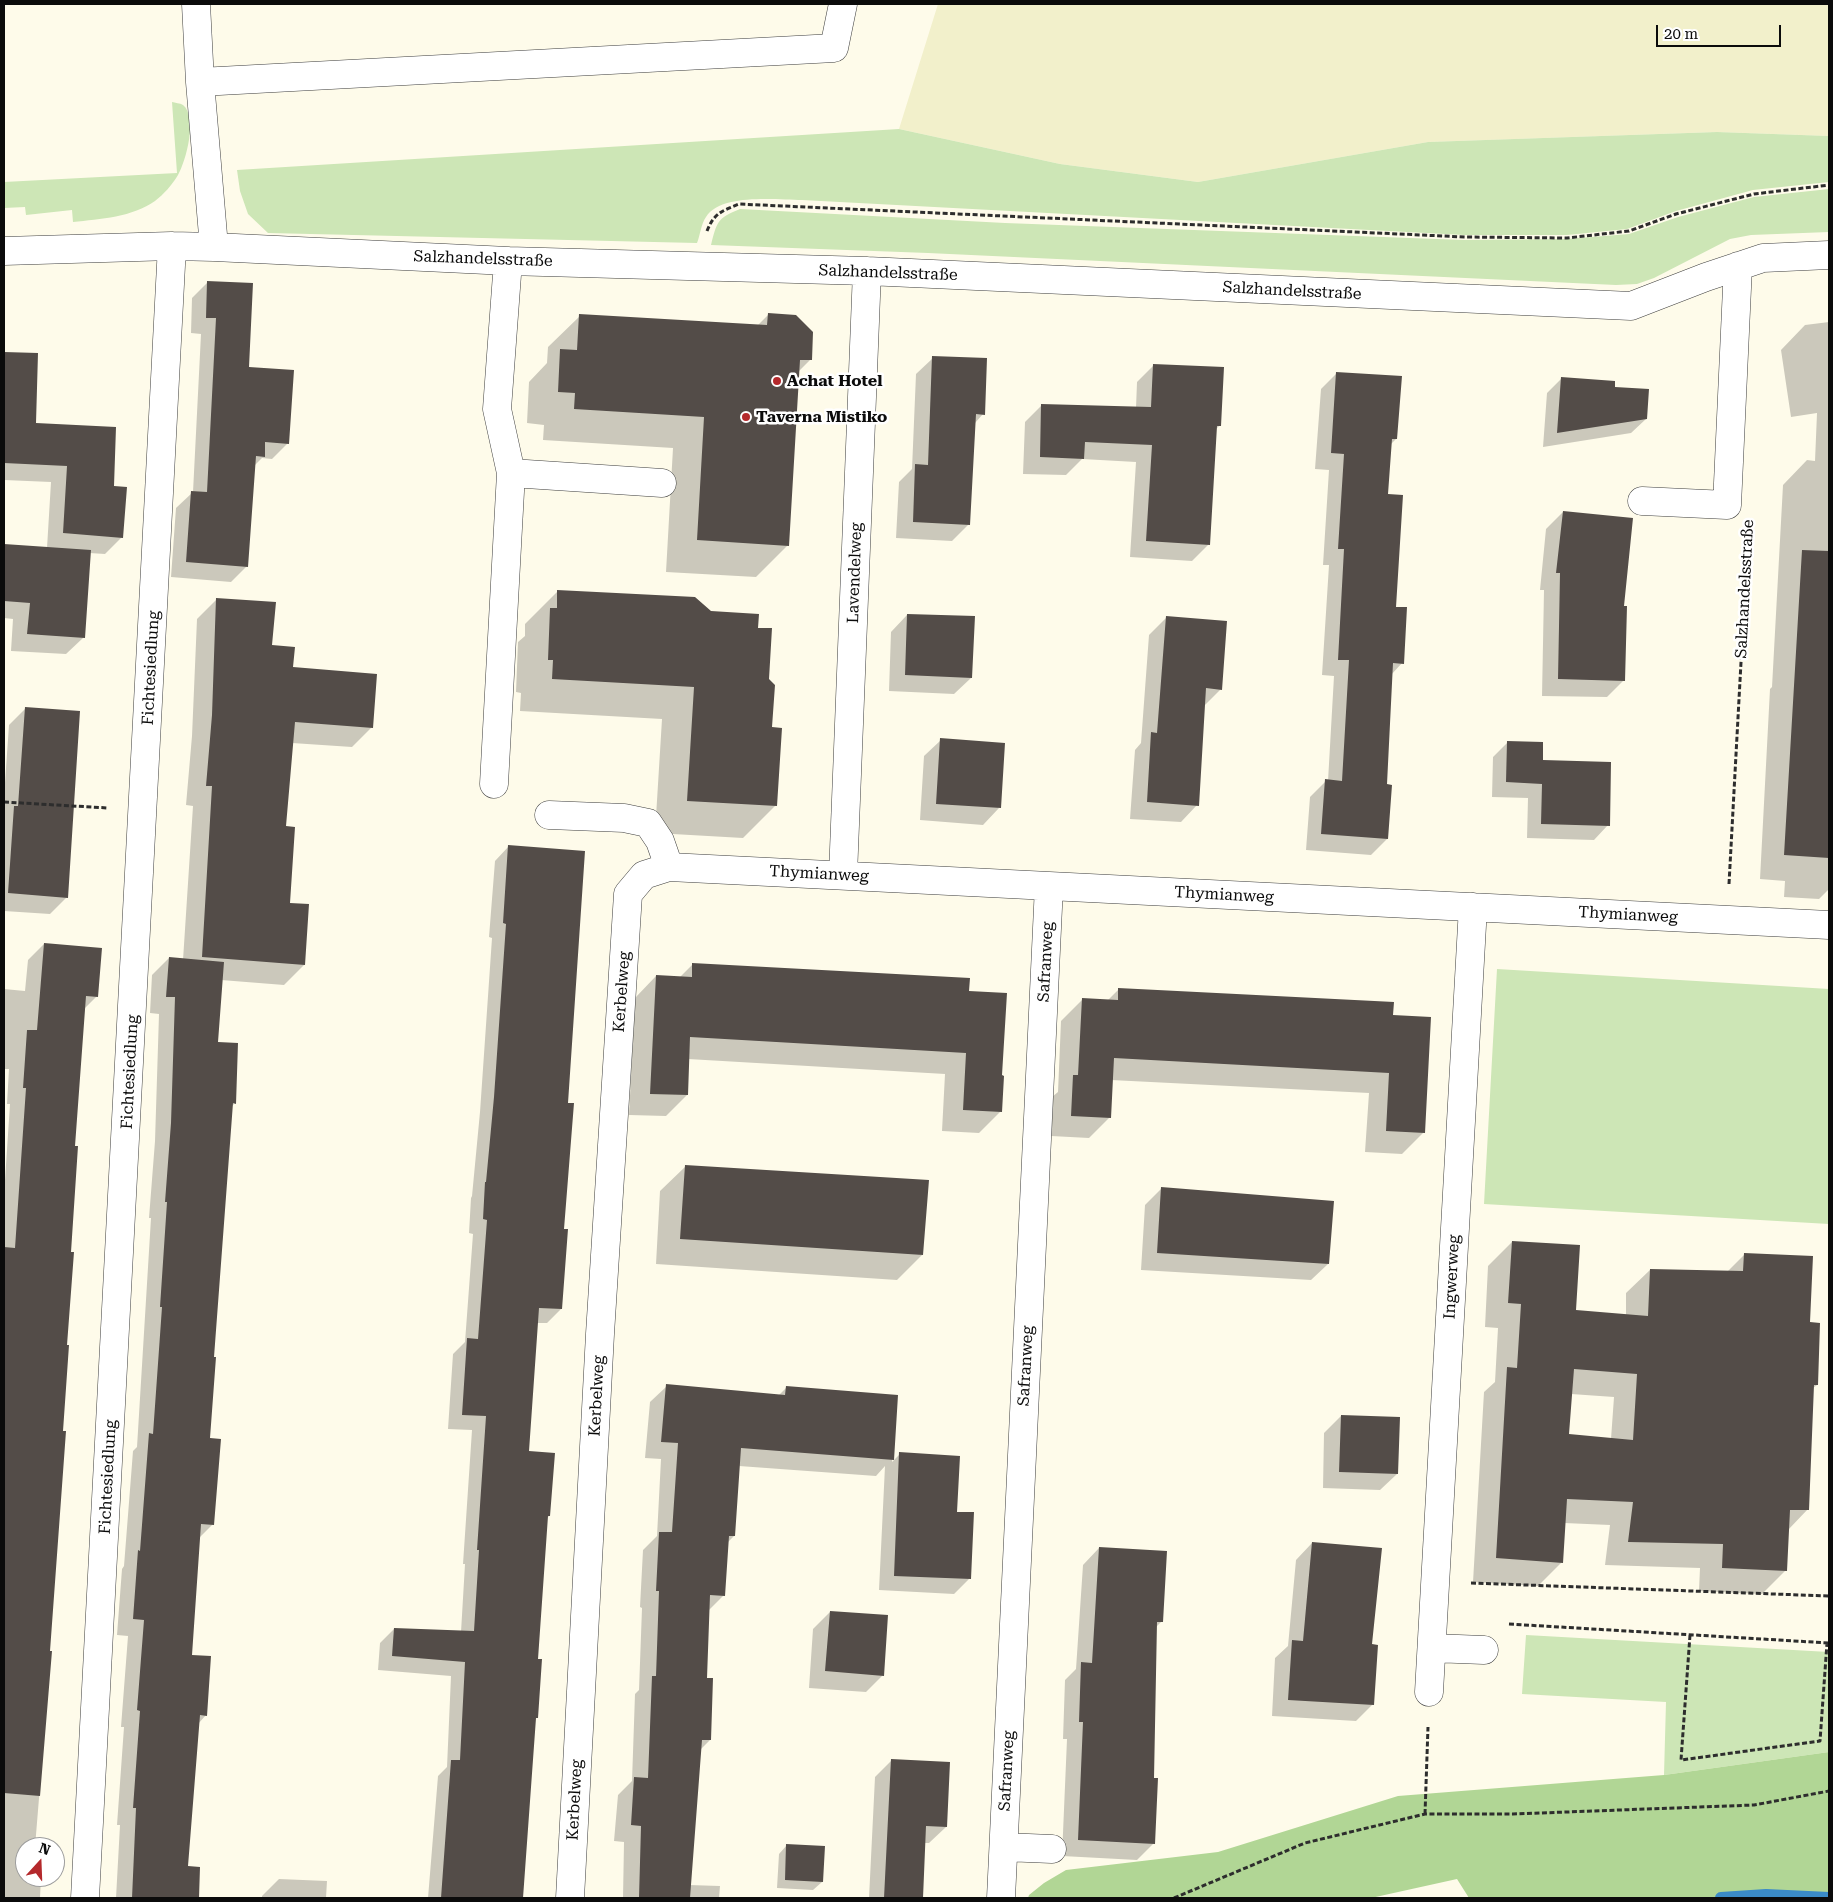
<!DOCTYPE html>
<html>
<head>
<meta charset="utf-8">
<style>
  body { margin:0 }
  #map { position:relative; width:1833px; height:1902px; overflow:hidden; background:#fefbea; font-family:"Roboto Serif",serif }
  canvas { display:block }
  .frame { position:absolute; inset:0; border:5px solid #0b0b0b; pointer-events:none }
  .north { position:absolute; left:15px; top:1837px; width:50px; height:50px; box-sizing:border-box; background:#fff; border:1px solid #9d9d9d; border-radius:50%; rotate:20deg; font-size:14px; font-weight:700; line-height:20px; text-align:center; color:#0b0b0b }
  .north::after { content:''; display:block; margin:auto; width:18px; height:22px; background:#b4292c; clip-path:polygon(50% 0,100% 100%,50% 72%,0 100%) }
  .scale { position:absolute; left:1656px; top:25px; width:125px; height:22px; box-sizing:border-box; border:2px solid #0b0b0b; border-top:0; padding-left:6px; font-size:15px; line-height:18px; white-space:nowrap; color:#0b0b0b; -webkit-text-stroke:4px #fff; paint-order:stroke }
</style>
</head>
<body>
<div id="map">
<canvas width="1833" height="1902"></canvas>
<div class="frame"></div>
<div class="north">N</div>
<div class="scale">20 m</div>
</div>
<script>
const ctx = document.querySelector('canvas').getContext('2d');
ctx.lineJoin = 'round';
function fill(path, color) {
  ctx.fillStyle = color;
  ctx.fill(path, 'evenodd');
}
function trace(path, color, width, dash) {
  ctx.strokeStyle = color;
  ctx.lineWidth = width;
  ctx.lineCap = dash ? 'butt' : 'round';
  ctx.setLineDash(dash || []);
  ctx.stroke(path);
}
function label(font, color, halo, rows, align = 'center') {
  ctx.font = font + ' "Roboto Serif",serif';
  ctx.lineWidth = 5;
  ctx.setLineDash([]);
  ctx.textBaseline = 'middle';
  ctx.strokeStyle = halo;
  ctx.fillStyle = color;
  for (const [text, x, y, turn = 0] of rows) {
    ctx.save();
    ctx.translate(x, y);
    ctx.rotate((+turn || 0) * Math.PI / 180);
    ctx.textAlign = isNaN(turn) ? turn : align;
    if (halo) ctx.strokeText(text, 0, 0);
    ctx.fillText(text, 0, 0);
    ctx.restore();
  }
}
fill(new Path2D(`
  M 938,4 L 1829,4 L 1829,136 L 1717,132 L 1428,142 L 1198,182 L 1060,164 L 899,129 Z`), '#f2f0cb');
fill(new Path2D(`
  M 172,102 C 175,103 180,103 183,105 C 198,117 186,161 178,175 C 172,185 164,194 155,201 C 133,217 100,219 73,222 L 72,210 L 26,215 L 25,207 L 4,208 L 4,182 L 177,173 Z
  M 899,129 L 1060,164 L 1198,182 L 1428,142 L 1717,132 L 1829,136 L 1829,182 L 1753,190 L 1676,211 L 1627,229 L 1567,235 L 1464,235 L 802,200 C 777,200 721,193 706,217 C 701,224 700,236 697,243 L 268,233 L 248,214 L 240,191 L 237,170 Z
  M 1829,189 L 1829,232 L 1751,235 L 1730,239 L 1654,278 L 1637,284 L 1616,285 L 928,253 L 711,245 C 717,222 717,218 740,209 L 1005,223 L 1464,240 L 1567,239 L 1629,234 L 1678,217 L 1754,197 Z
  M 1497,969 L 1829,989 L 1829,1224 L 1484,1204 Z
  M 1526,1635 L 1829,1652 L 1829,1752 L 1664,1775 L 1666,1702 L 1522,1694 Z`), '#cde6b6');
fill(new Path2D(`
  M 1829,1752 L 1829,1898 L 1766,1895 L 1721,1898 L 1469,1898 L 1457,1879 L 1371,1898 L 1028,1898 L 1029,1895 L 1044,1883 L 1066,1870 L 1218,1852 L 1398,1796 L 1664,1775 Z`), '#b1d695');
fill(new Path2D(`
  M 208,282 L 248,369 L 288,443 L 272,459 L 262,458 L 254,466 L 247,566 L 231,582 L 171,577 L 176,508 L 193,492 L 201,334 L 191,333 L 192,298 Z
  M 769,314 L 810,360 L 798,372 L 788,545 L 756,577 L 666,572 L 673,448 L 543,440 L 544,425 L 527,423 L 529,382 L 547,363 L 548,347 L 580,316 L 757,326 Z
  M 1829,322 L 1829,889 L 1819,899 L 1784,897 L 1785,881 L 1760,879 L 1770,689 L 1772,687 L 1783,485 L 1807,460 L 1815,461 L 1817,413 L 1791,417 L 1781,350 L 1805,325 Z
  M 4,353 L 37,354 L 35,424 L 112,488 L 122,537 L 105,554 L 89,553 L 83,638 L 66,654 L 11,651 L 13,619 L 4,618 L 4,545 L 47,548 L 51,482 L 4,480 Z
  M 933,358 L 983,414 L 975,423 L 969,524 L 952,541 L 896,538 L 899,482 L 912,469 L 916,374 Z
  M 1154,365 L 1220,425 L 1215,430 L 1209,544 L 1192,561 L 1130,557 L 1136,462 L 1082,459 L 1066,475 L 1023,474 L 1025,422 L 1042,405 L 1136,408 L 1137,382 Z
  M 1337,373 L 1396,439 L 1391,444 L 1386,495 L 1395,608 L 1402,663 L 1391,675 L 1386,785 L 1387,839 L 1371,855 L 1306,850 L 1310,797 L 1326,781 L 1328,781 L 1334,676 L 1322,675 L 1329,565 L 1323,565 L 1329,470 L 1315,469 L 1321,389 Z
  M 1561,379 L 1646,419 L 1631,433 L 1543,447 L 1547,393 Z
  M 1563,512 L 1624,680 L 1607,697 L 1542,696 L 1544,590 L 1540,590 L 1546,529 Z
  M 558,591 L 757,629 L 768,679 L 776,805 L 743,838 L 655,833 L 662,719 L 520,711 L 521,693 L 516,692 L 518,642 L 525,636 L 525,624 Z
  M 217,599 L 271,646 L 292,668 L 372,727 L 352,747 L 292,743 L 284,828 L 289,904 L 304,965 L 284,985 L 221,980 L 217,1043 L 235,1103 L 232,1106 L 213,1358 L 209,1439 L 213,1524 L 198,1539 L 190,1656 L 206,1715 L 198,1724 L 186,1867 L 199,1868 L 197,1898 L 116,1898 L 120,1825 L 117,1825 L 124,1727 L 121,1727 L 128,1636 L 117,1635 L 122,1569 L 124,1566 L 133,1451 L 137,1447 L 151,1218 L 149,1218 L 155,1141 L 159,1014 L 150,1013 L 152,975 L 169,958 L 183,960 L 193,806 L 186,805 L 192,736 L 197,619 Z
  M 907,615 L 971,678 L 954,694 L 889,691 L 891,632 Z
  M 1166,618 L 1221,689 L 1204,706 L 1197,805 L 1181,822 L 1130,819 L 1135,750 L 1141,743 L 1149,635 Z
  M 26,708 L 66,898 L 50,914 L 4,911 L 4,797 L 9,725 Z
  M 941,740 L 999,808 L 983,825 L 920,820 L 924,756 Z
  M 1508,742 L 1541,761 L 1608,825 L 1594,840 L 1527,838 L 1528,798 L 1492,797 L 1493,757 Z
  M 509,846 L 566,1104 L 561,1309 L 547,1323 L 537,1323 L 528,1452 L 549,1516 L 546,1519 L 537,1660 L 537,1717 L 535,1720 L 507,1898 L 428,1898 L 438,1776 L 447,1767 L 451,1676 L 378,1670 L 380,1643 L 394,1629 L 461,1632 L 465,1564 L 463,1564 L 472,1430 L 448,1429 L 453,1354 L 465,1342 L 473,1234 L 469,1233 L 471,1198 L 472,1196 L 480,1112 L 492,938 L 489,937 L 495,861 Z
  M 44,944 L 97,996 L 83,1010 L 74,1147 L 70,1253 L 49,1652 L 51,1652 L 35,1847 L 25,1847 L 25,1877 L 41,1877 L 40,1898 L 4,1898 L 4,1195 L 10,1104 L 7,1104 L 9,1069 L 4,1069 L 4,989 L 25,991 L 28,960 Z
  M 693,964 L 968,992 L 1000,1077 L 1001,1111 L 979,1133 L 942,1131 L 945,1074 L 688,1059 L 687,1095 L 666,1116 L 629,1115 L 635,998 L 656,976 L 680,977 Z
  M 1119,989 L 1392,1016 L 1423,1133 L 1402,1154 L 1365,1152 L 1369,1093 L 1111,1080 L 1110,1117 L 1089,1138 L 1051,1136 L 1052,1097 L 1058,1092 L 1061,1021 L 1082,1000 L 1108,1000 Z
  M 686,1166 L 922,1255 L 897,1280 L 656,1264 L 660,1191 Z
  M 1161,1189 L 1328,1264 L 1311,1280 L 1141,1270 L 1145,1205 Z
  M 1512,1242 L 1575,1311 L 1626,1315 L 1626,1293 L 1650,1270 L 1727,1272 L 1744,1255 L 1809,1324 L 1817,1385 L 1813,1388 L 1808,1509 L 1788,1530 L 1786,1570 L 1762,1594 L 1699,1591 L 1700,1568 L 1605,1565 L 1610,1525 L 1564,1523 L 1562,1562 L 1538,1586 L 1473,1582 L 1484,1392 L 1495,1382 L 1498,1328 L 1485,1327 L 1488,1266 ZM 1571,1394 L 1614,1397 L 1611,1439 L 1568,1435 Z
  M 667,1386 L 779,1395 L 786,1388 L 897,1396 L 892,1462 L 900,1454 L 955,1513 L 969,1579 L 954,1594 L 879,1590 L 885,1466 L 876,1476 L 739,1466 L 734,1536 L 727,1543 L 724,1595 L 708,1611 L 706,1679 L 710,1740 L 700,1750 L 689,1885 L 720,1886 L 719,1898 L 623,1898 L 624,1842 L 614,1841 L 618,1795 L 632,1781 L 635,1694 L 639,1690 L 642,1608 L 640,1607 L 643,1550 L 657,1536 L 661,1459 L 645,1458 L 650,1402 Z
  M 1341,1416 L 1397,1474 L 1380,1490 L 1323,1488 L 1324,1433 Z
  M 1312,1543 L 1371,1646 L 1373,1704 L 1356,1721 L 1272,1716 L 1275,1658 L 1288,1646 L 1296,1560 Z
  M 1099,1548 L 1162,1621 L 1156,1627 L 1153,1779 L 1154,1843 L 1137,1860 L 1062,1856 L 1067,1739 L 1063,1739 L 1065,1680 L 1076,1669 L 1083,1565 Z
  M 830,1612 L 883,1675 L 866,1692 L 809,1688 L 813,1629 Z
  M 892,1760 L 946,1827 L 929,1843 L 924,1843 L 922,1898 L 869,1898 L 875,1777 Z
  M 787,1845 L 823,1847 L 822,1882 L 813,1890 L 777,1888 L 779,1854 Z
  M 279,1879 L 327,1881 L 326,1898 L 262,1898 L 262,1896 Z`), '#0003');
trace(new Path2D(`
  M 1721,1898 L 1766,1895 L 1829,1898`), '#3b8bc7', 12);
fill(new Path2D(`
  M 207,281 L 253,283 L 249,367 L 294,370 L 289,444 L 265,442 L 265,457 L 256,456 L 248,567 L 186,562 L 191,491 L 207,492 L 216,318 L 206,318 Z
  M 768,313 L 796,315 L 813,332 L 812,360 L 800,360 L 789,546 L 697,540 L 704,417 L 574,409 L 575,393 L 558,392 L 560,349 L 577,350 L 579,314 L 767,325 Z
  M 4,352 L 38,353 L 36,423 L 116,427 L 114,486 L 127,487 L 123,538 L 63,533 L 67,466 L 4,463 Z
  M 932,356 L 987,358 L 985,415 L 976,414 L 970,525 L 913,522 L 915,464 L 928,465 Z
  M 1153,364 L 1224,367 L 1221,426 L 1217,426 L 1210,545 L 1146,541 L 1152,445 L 1085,442 L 1084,459 L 1040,457 L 1041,404 L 1151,407 Z
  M 1336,372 L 1402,376 L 1397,439 L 1392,439 L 1388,494 L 1403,495 L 1396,607 L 1407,607 L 1404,664 L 1393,663 L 1387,784 L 1392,785 L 1388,839 L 1321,834 L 1325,779 L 1342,781 L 1349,660 L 1338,660 L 1344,549 L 1338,549 L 1344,454 L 1331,453 Z
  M 1561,377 L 1615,381 L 1615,387 L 1649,389 L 1647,419 L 1557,433 Z
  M 1563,511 L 1633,518 L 1624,606 L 1627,606 L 1625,681 L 1558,679 L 1560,573 L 1556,573 Z
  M 4,544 L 91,550 L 85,638 L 27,634 L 30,603 L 4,601 Z
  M 1802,550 L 1829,551 L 1829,858 L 1784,855 Z
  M 557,590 L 695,597 L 711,611 L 759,614 L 758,628 L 772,628 L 769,679 L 775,685 L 772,727 L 782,728 L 777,806 L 687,801 L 694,687 L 552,679 L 553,660 L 548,660 L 550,608 L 557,608 Z
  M 216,598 L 276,602 L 272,645 L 295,647 L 293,667 L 377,674 L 373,728 L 295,722 L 286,826 L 295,827 L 290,903 L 309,904 L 305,965 L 202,957 L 212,786 L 206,786 L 212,715 Z
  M 907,614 L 975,616 L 972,678 L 905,675 Z
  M 1166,616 L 1227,621 L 1222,690 L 1206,688 L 1199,806 L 1147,802 L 1151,732 L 1157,733 Z
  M 25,707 L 80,711 L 68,898 L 8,893 L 14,806 L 18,806 Z
  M 940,738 L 1005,743 L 1001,808 L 936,804 Z
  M 1507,741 L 1543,742 L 1543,760 L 1611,762 L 1610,826 L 1541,824 L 1542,784 L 1506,782 Z
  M 508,845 L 585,851 L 568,1103 L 574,1103 L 564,1229 L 568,1229 L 562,1309 L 539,1308 L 529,1451 L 555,1453 L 550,1516 L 548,1516 L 538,1659 L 542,1659 L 538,1718 L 536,1718 L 523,1898 L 441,1898 L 451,1760 L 460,1760 L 465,1662 L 392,1656 L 394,1628 L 474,1631 L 479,1550 L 477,1550 L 486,1416 L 462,1415 L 467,1338 L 478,1339 L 487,1220 L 483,1219 L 485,1182 L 486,1182 L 494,1097 L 506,924 L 503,923 Z
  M 44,943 L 102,948 L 98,997 L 86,996 L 75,1146 L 78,1146 L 71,1252 L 74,1252 L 67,1345 L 69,1345 L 63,1431 L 66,1431 L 50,1651 L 52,1651 L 40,1796 L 4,1793 L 4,1247 L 15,1248 L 26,1088 L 23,1088 L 27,1030 L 37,1030 Z
  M 169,957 L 224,962 L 218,1042 L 238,1043 L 236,1104 L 233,1103 L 214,1357 L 216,1357 L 210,1438 L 221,1439 L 214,1525 L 201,1524 L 192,1655 L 211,1656 L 207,1716 L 200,1715 L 188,1866 L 200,1867 L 199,1898 L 132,1898 L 136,1808 L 133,1808 L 140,1711 L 137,1710 L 144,1620 L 133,1619 L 138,1550 L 140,1551 L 149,1433 L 153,1434 L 162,1307 L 160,1307 L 167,1202 L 165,1202 L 171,1123 L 175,997 L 166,997 Z
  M 692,963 L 970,978 L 969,991 L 1007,993 L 1002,1075 L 1004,1076 L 1002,1112 L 963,1110 L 966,1053 L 690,1037 L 688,1095 L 650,1094 L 656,975 L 692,977 Z
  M 1118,988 L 1394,1002 L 1393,1015 L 1431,1017 L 1425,1133 L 1386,1131 L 1389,1073 L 1114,1058 L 1111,1118 L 1071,1116 L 1073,1075 L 1078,1075 L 1082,998 L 1118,1000 Z
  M 685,1165 L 929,1180 L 923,1255 L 680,1239 Z
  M 1161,1187 L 1334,1201 L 1329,1264 L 1157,1253 Z
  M 1512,1241 L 1580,1245 L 1576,1310 L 1648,1316 L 1650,1269 L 1743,1271 L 1744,1253 L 1813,1256 L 1810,1322 L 1820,1323 L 1818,1385 L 1814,1385 L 1809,1510 L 1790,1510 L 1787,1571 L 1722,1568 L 1723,1544 L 1628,1542 L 1633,1502 L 1567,1499 L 1563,1563 L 1496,1558 L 1507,1367 L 1517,1368 L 1521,1304 L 1508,1303 ZM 1574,1369 L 1637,1374 L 1633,1440 L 1569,1434 Z
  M 666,1384 L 785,1395 L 786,1386 L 898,1395 L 894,1460 L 741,1448 L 735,1536 L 729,1536 L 725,1596 L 710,1595 L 707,1678 L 713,1678 L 711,1740 L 702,1740 L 690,1898 L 639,1898 L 641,1826 L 631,1825 L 634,1777 L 648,1778 L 652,1676 L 656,1676 L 659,1591 L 656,1591 L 659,1532 L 672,1532 L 678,1443 L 661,1442 Z
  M 1341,1415 L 1400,1417 L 1398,1474 L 1339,1472 Z
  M 899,1452 L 960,1456 L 957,1512 L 974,1512 L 971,1579 L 894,1576 Z
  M 1312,1542 L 1382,1548 L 1372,1644 L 1378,1645 L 1374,1705 L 1288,1700 L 1292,1640 L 1303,1641 Z
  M 1099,1547 L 1167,1551 L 1163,1622 L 1157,1622 L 1154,1778 L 1158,1778 L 1155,1844 L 1078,1840 L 1083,1722 L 1079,1722 L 1081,1662 L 1092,1663 Z
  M 830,1611 L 888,1615 L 884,1676 L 825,1671 Z
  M 891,1759 L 950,1762 L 947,1827 L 926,1826 L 923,1898 L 884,1898 Z
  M 786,1844 L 825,1846 L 823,1882 L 785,1880 Z`), '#534c48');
const minor = new Path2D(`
  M 196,4 L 200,82 L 214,247
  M 200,82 L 834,48 L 843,4
  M 4,251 L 172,246 L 214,247 L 508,261 L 867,271 L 1631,306 L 1706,277 L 1763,258 L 1829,255
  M 511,473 L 662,483
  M 1642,501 L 1727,505 L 1738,266
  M 494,784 L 511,473 L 497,409 L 508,261
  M 549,815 L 624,818 L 648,823 L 660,841 L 669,867
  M 843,875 L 867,271
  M 1432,1648 L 1484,1650
  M 1429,1692 L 1473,907
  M 1004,1847 L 1052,1849
  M 85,1898 L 172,246
  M 570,1898 L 600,1334 L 628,894 L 644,875 L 669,867 L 1829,925
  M 1001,1898 L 1049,886`);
trace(minor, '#3e3e3e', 29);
trace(new Path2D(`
  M 707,231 C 714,213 722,211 739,204 L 1465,237 L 1567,238 L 1629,231 L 1676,214 L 1754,194 L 1829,185
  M 4,802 L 108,808
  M 1729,884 L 1748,533
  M 1471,1583 L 1829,1596
  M 1509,1624 L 1829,1643
  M 1690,1635 L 1681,1760 L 1820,1741 L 1827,1643
  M 1425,1814 L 1428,1727
  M 1174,1898 L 1305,1843 L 1425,1814 L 1513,1814 L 1754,1805 L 1829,1791`), '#2d2d2d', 3, [5, 2.5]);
trace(minor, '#fff', 28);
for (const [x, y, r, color] of [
  [777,381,5,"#b4292c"],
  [746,417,5,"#b4292c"]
]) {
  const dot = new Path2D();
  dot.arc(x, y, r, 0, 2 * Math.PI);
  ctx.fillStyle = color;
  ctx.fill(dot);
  trace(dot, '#fff', 2);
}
label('16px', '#0b0b0b', '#fff', [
  ["Salzhandelsstraße",483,259,2],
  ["Salzhandelsstraße",888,273,2],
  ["Salzhandelsstraße",1292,291,3],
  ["Lavendelweg",855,573,-88],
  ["Salzhandelsstraße",1745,589,-87],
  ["Fichtesiedlung",151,668,-87],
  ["Thymianweg",819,874,3],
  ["Thymianweg",1224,895,3],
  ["Thymianweg",1628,915,3],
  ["Safranweg",1046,962,-87],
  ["Kerbelweg",622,992,-86],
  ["Fichtesiedlung",130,1072,-87],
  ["Ingwerweg",1452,1277,-87],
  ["Safranweg",1026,1366,-87],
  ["Kerbelweg",597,1396,-87],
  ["Fichtesiedlung",108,1477,-87],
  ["Safranweg",1007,1771,-87],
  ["Kerbelweg",575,1800,-87]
]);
label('bold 16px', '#0b0b0b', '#fff', [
  ["Achat Hotel",787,381],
  ["Taverna Mistiko",756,417]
], 'left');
</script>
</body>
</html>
